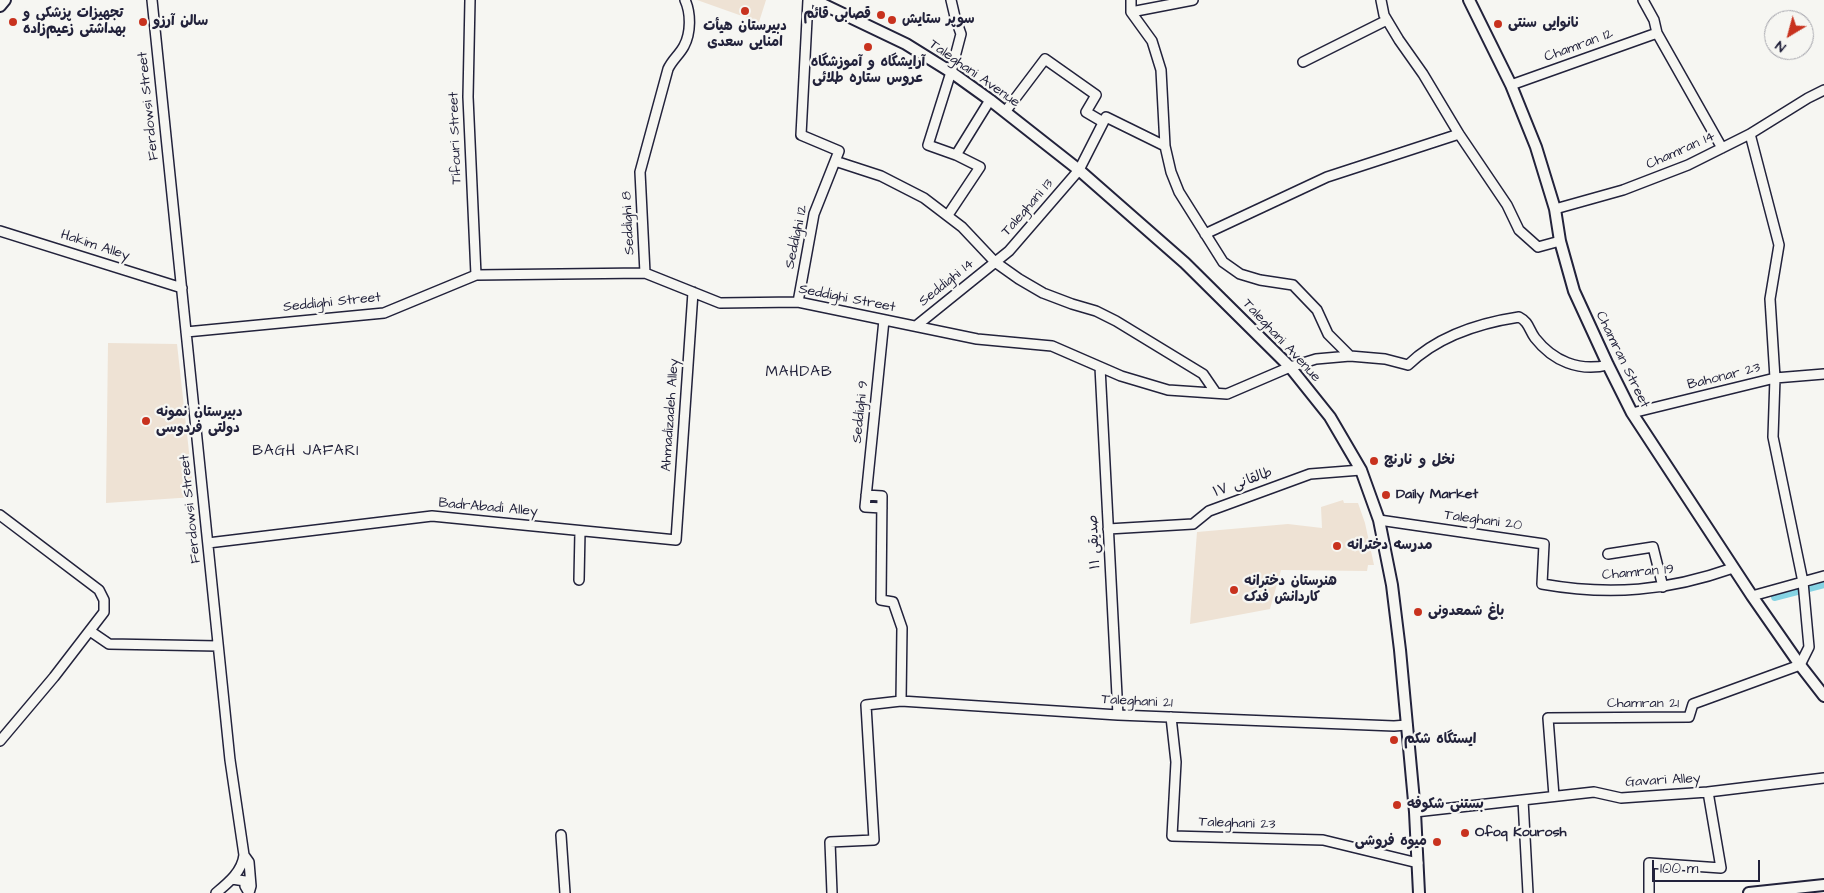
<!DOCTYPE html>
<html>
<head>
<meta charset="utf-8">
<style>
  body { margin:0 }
  #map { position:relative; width:1824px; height:893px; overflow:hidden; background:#f6f6f2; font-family:"Architects Daughter",sans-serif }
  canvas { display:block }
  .north { position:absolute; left:1764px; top:10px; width:50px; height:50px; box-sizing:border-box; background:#f6f6f2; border:1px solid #a1a1a9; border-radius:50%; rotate:217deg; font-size:14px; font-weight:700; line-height:20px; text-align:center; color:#22223b }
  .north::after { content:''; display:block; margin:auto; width:18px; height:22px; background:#c8321e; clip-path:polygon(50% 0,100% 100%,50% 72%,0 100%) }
  .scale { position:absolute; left:1652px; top:860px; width:108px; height:22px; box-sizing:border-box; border:2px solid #22223b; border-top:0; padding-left:6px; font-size:15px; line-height:18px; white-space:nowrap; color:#22223b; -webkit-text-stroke:4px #f6f6f2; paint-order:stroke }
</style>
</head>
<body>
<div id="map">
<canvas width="1824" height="893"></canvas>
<div class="north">N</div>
<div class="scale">100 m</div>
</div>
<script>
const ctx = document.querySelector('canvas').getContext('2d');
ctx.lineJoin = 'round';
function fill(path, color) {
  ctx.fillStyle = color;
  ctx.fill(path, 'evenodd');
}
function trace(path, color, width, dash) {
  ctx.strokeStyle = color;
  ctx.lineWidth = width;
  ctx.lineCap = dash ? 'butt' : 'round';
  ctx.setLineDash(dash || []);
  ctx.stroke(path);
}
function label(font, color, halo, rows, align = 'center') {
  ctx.font = font + ' "Architects Daughter","Playpen Sans Arabic",sans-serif';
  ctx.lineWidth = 4.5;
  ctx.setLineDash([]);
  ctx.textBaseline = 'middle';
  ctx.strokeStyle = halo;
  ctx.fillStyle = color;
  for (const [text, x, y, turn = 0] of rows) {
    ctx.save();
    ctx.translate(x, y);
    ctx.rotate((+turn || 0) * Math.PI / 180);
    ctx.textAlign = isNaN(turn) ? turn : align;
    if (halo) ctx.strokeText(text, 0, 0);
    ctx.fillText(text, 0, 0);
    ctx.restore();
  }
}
fill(new Path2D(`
  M 697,0 L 766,0 L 759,22 Z
  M 108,343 L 177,344 L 194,497 L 106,503 Z
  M 1343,500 L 1344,503 L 1358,503 L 1365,523 L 1374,565 L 1368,565 L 1367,571 L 1281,570 L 1270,609 L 1190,624 L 1197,532 L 1288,524 L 1322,528 L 1321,507 Z`), '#eee2d4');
trace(new Path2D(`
  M 1775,597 L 1824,584`), '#85d3e3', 8);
const minor = new Path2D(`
  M 152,0 L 230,760 L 244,855 L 249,862 L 251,886 L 249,893
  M 470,0 L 468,97 L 476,275
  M 1131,0 L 1131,12 L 1152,41 L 1161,70 L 1165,146 L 1171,172 L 1179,192 L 1223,262 L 1240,274 L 1260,280 L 1293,285 L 1317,310 L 1328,334 L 1350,356
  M 1381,0 L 1384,15 L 1399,40 L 1423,74 L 1459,134 L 1507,205 L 1519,230 L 1538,247 L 1560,241
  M 1643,0 L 1654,20 L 1657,33 L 1722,148
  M 1131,12 L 1193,0
  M 1303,62 L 1387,20
  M 1511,85 L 1657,33
  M 1005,112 L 1045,59 L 1096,95 L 1086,112 L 1103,122
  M 956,155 L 990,100
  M 835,161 L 881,176 L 924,198 L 962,227 L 995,262 L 1019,279 L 1043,293 L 1072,304 L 1096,311 L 1116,321 L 1203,374 L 1216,393
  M 1555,209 L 1623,190 L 1688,165 L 1750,134 L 1808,98 L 1824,90
  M 948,215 L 980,167 L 956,155 L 928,145 L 951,72 L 961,34 L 955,17 L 951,0
  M 0,231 L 182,288
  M 1205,234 L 1327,177 L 1459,134
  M 645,273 L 640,172 L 668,69 C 672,60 680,54 684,46 C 691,33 691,13 685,0
  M 798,302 L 814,214 L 839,151 L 801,135 L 808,0
  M 916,326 L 1009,251 L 1079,170 L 1106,117 L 1165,146
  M 186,332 L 384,313 L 476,275 L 645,273 L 720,303 L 798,302 L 977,339 L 1052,346 L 1121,376 L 1168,390 L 1227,394 L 1290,367 L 1316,359 L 1350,356 L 1385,359 L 1408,365 C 1438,336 1479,323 1519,317 C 1529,322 1529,330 1535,338 C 1553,361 1579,372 1608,365
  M 1100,367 L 1118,715
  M 1632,413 L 1775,378 L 1824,374
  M 866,495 L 882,496 L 881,600 L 893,602 L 902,628 L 901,701
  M 882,508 L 865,507 L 884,320
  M 0,515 L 99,590 L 104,600 L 104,612 L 54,677 L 0,741
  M 1379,520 L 1544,544 L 1542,584 C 1610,596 1668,591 1733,568
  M 1108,529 L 1193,524 L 1209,511 L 1310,474 L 1361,470
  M 208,543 L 432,516 L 676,540 L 693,292
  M 1608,554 L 1653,547 L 1663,587
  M 579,580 L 580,531
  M 1752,596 L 1824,576
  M 90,631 L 109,644 L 218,646
  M 1171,717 L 1176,762 L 1172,836 L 1323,840 L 1418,863
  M 1554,796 L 1548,718 L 1689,717 L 1693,704 L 1800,665 L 1809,647 L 1803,582 L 1773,437 L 1775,378 L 1770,299 L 1779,245 L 1750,134
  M 1523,800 L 1528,893
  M 1415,812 L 1594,792 L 1621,798 L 1664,795 L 1708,792 L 1824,778
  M 561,835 L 565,893
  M 232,879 L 245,881 L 245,886 L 249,893
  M 216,893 C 228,883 242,872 244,855
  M 832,893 L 830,842 L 874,840 L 866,705 L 901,701 L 1118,715 L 1394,726 L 1407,725
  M 1649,893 L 1649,863 L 1721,868 L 1708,792`);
const major = new Path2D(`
  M 814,0 L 906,44 L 951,72 L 990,100 L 1079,170 L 1185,263 L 1290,367 L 1330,417 L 1361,470 L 1379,520 L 1392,585 L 1400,650 L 1415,812 L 1419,893
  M 1469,0 L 1511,85 L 1536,147 L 1555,209 L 1560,241 L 1574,291 L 1608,365 L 1632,413 L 1752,596 L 1800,665 L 1824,696
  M 0,6 L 5,0
  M 1749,893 L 1824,885`);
trace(minor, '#22223b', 12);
trace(major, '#22223b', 14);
trace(minor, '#f6f6f2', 9);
trace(major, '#f6f6f2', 10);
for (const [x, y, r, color] of [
  [745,11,5,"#c8321e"],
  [881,15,5,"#c8321e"],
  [892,20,5,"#c8321e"],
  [13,22,5,"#c8321e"],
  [143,22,5,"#c8321e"],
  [1498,24,5,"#c8321e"],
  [868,47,5,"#c8321e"],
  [146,421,5,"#c8321e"],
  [1374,461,5,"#c8321e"],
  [1386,495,5,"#c8321e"],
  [1337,546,5,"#c8321e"],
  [1234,590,5,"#c8321e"],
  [1418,612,5,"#c8321e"],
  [1394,740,5,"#c8321e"],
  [1397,805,5,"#c8321e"],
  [1465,833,5,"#c8321e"],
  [1437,842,5,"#c8321e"]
]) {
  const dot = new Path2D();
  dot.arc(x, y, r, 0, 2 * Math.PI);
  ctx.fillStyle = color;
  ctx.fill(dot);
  trace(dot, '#f6f6f2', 2);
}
label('bold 14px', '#22223b', '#f6f6f2', [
  ["تجهیزات پزشکی و",23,14],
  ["بهداشتی زعیم‌زاده",23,30],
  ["قصابی قائم",871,15,"right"],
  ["سوپر ستایش",902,20],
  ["سالن آرزو",153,22],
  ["نانوایی سنتی",1508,24],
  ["دبیرستان هیأت",745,27,"center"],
  ["امنایی سعدی",745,43,"center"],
  ["آرایشگاه و آموزشگاه",868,63,"center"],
  ["عروس ستاره طلائی",868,79,"center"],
  ["دبیرستان نمونه",156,413],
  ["دولتی فردوسی",156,429],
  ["نخل و نارنج",1384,461],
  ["Daily Market",1396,495],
  ["مدرسه دخترانه",1347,546],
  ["هنرستان دخترانه",1244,582],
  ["کاردانش فدک",1244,598],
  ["باغ شمعدونی",1428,612],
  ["ایستگاه شکم",1404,740],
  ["بستنی شکوفه",1407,805],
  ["Ofoq Kourosh",1475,833],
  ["میوه فروشی",1427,842,"right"]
], 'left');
label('14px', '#22223b', '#f6f6f2', [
  ["Chamran 12",1579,46,-20],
  ["Taleghani Avenue",974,74,35],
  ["Ferdowsi Street",149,106,-96],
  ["Tifouri Street",456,138,-92],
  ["Chamran 14",1681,151,-24],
  ["Taleghani 13",1028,208,-49],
  ["Seddighi 8",629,223,-93],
  ["Seddighi 12",797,237,-78],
  ["Hakim Alley",95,246,18],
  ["Seddighi 14",947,283,-39],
  ["Seddighi Street",847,299,11],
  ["Seddighi Street",332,303,-6],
  ["Taleghani Avenue",1281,341,47],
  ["Chamran Street",1622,360,64],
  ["Bahonar 23",1724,377,-14],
  ["Seddighi 9",861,412,-84],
  ["Ahmadizadeh Alley",671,415,-86],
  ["طالقانی ۱۷",1243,483,-20],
  ["BadrAbadi Alley",488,508,5],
  ["Ferdowsi Street",191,509,-96],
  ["Taleghani 20",1483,521,8],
  ["صدیقی ۱۱",1095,542,-93],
  ["Chamran 19",1638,573,-5],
  ["Taleghani 21",1137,702,3],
  ["Chamran 21",1643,704],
  ["Gavari Alley",1663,781,-3],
  ["Taleghani 23",1237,824,2]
]);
ctx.letterSpacing = '1px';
label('15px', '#22223b', '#f6f6f2', [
  ["MAHDAB",799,373],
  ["BAGH JAFARI",306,452]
]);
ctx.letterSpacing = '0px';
</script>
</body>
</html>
